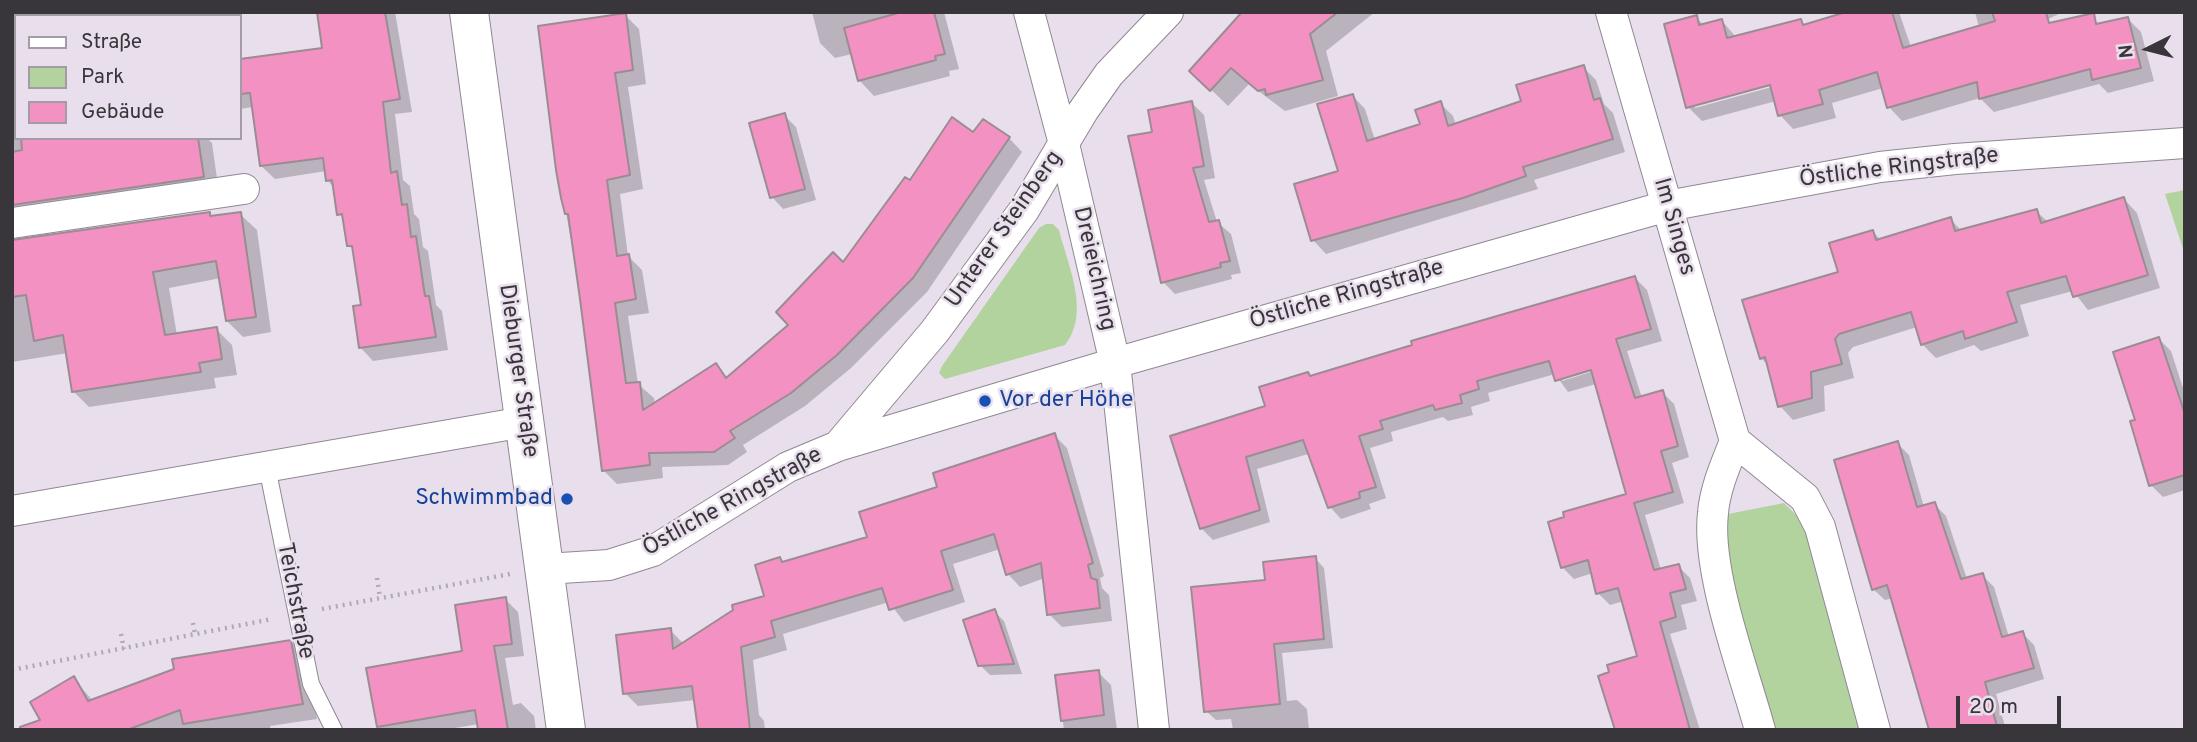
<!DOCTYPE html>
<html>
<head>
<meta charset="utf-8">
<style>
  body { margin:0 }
  #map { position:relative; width:2197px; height:742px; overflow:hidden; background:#e9dfec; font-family:Overpass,sans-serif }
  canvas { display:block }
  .frame { position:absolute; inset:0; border:14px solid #39363b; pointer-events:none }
  .legend { position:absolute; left:14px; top:14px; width:228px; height:126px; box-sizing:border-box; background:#e9dfec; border:2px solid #a39ba5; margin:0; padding:9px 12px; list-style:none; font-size:21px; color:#39363b }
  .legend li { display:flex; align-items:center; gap:14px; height:35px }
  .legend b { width:35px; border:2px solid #a39ba5 }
  .north { position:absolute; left:2113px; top:14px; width:70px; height:70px; -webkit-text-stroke:5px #e9dfec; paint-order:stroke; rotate:264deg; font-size:19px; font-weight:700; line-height:28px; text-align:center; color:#39363b }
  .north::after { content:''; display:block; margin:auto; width:24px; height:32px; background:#39363b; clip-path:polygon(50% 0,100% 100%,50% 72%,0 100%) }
  .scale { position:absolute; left:1956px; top:696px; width:105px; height:32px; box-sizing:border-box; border:4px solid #39363b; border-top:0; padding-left:9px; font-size:21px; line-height:24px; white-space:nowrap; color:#39363b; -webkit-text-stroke:5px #e9dfec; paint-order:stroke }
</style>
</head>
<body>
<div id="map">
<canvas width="2197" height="742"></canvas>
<div class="frame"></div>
<ul class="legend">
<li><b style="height:9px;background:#fff"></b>Straße</li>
<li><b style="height:19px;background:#b3d39e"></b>Park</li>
<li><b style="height:19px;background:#f392c2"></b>Gebäude</li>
</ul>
<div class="north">N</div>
<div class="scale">20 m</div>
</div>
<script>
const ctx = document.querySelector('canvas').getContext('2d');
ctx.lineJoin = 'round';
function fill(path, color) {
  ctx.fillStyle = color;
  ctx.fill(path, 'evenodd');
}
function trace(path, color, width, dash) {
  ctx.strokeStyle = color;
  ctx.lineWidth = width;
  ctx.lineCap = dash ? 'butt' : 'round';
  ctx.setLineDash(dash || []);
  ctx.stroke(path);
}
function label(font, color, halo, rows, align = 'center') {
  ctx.font = font + ' Overpass,sans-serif';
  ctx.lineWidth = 5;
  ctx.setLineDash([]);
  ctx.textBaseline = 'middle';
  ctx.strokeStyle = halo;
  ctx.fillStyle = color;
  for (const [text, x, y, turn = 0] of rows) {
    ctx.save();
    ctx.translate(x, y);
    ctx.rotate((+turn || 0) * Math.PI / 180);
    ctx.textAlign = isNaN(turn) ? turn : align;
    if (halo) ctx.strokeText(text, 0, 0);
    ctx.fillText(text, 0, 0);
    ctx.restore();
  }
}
fill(new Path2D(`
  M 2185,190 L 2185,255 L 2165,194 Z
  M 1046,224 L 1053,224 L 1059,230 C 1068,266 1091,313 1065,345 L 945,379 L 939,373 L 942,366 L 1039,228 Z
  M 1784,503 L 1804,523 L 1861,730 L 1773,730 L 1720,538 L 1728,514 Z`), '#b3d39e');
fill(new Path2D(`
  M 71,12 L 158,12 L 158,16 L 72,16 Z
  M 319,12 L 395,12 L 412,112 L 395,114 L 403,180 L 410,186 L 414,214 L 419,219 L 423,247 L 428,251 L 436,305 L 442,311 L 448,350 L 373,361 L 360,347 L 363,307 L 355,251 L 349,246 L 345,221 L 339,214 L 334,188 L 328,181 L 326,171 L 275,179 L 261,166 L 253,107 L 240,109 L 240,61 L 324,50 Z
  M 812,12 L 944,12 L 959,69 L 949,71 L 950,76 L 874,96 L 859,80 L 852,54 L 835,58 L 820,43 Z
  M 1245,12 L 1375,12 L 1326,51 L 1338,96 L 1285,111 L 1249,84 L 1228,106 L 1192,71 Z
  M 1852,12 L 1899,12 L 1911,47 L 1960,51 L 2127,18 L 2141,32 L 2154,81 L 2108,93 L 2099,84 L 1994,112 L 1980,98 L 1902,121 L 1889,107 L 1883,88 L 1832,103 L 1836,118 L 1793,129 L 1780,115 L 1776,101 L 1702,121 L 1688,107 L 1666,26 L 1696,17 L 1704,26 L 1722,21 L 1736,37 L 1801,21 L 1806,26 ZM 1778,81 L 1779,85 L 1695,108 L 1695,104 Z
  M 1975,12 L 2063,12 L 1994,45 L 1980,31 Z
  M 625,15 L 639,29 L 646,84 L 628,87 L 643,189 L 620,194 L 628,256 L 642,270 L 649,313 L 628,316 L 638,384 L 654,398 L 655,405 L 716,365 L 728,378 L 790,326 L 911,183 L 974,134 L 1009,138 L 1022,152 L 927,292 L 851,368 L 805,406 L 743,445 L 747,452 L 728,465 L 662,467 L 663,478 L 617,484 L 603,470 L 582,299 L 558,170 Z
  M 1583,67 L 1596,80 L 1604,104 L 1613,113 L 1625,152 L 1534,180 L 1538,189 L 1326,254 L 1313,240 L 1340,172 L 1352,95 L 1365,109 L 1375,140 L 1422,125 L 1440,103 L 1453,116 L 1456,125 L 1523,102 Z
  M 1192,103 L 1204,115 L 1215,178 L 1204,180 L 1217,222 L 1231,234 L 1241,273 L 1231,275 L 1232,279 L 1175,294 L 1163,282 L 1154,133 Z
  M 16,104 L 16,138 L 207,138 L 212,143 L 219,193 L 12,232 L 12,105 Z
  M 784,115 L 796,127 L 816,200 L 783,209 L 772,197 Z
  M 2124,199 L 2137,213 L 2160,288 L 2088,310 L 2073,291 L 2020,305 L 2029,336 L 1981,351 L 1974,345 L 1936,358 L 1922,344 L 1917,327 L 1853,347 L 1848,353 L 1854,378 L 1824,386 L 1825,411 L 1793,420 L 1780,406 L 1770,367 L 1761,358 L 1840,273 L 1873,232 L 1881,240 L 1950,219 L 1962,231 L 2036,211 L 2048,222 Z
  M 209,214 L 213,218 L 240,214 L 257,230 L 271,332 L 243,337 L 227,321 L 221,278 L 169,288 L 177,335 L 216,329 L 232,345 L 237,375 L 214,378 L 216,388 L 89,407 L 73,391 L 68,353 L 12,362 L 12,240 Z
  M 1635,278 L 1647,290 L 1662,341 L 1627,351 L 1642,398 L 1662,392 L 1674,404 L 1689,457 L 1672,463 L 1684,503 L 1645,515 L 1661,570 L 1678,566 L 1690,578 L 1697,601 L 1681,605 L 1687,629 L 1670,634 L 1700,730 L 1617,730 L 1639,657 L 1624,601 L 1610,605 L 1598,593 L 1593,573 L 1574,579 L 1562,567 L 1628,495 L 1596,384 L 1568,392 L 1555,374 L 1488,393 L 1490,401 L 1471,407 L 1473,415 L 1448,421 L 1443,417 L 1391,432 L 1393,441 L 1370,448 L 1386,498 L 1369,504 L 1371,509 L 1341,519 L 1330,507 L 1308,454 L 1257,469 L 1270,522 L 1213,540 L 1201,528 L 1267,407 L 1308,374 L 1312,377 ZM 1599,366 L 1600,369 L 1562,381 L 1562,377 Z
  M 2159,339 L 2171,351 L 2185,394 L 2185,490 L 2163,497 L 2151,485 L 2137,421 Z
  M 1054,435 L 1067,448 L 1104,576 L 1100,578 L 1102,588 L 1109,595 L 1112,621 L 1062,627 L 1049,614 L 1045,578 L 1020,587 L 1008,574 L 1000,549 L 953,564 L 965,602 L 904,622 L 889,602 L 783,634 L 787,650 L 753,660 L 759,715 L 764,721 L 765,730 L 700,730 L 696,700 L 638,706 L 625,693 L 670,630 L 684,644 L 766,597 L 780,559 L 784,563 L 869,538 L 940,489 Z
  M 1897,443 L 1909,455 L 1924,507 L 1934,504 L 1946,516 L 1967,579 L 1982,575 L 1994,587 L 2009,637 L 2022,633 L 2034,645 L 2044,679 L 1996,694 L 2006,730 L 1931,730 L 1893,598 L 1885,600 L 1873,589 Z
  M 1315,558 L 1324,568 L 1333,648 L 1282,653 L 1287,701 L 1297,700 L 1307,709 L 1309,730 L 1233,730 L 1231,719 L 1216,720 L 1206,711 L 1267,582 Z
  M 505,599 L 518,612 L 524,656 L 505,658 L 513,705 L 521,703 L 534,716 L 536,730 L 480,730 L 479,724 L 443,730 L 382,730 L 378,726 L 464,653 Z
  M 994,611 L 1004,621 L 1022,674 L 990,675 L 980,665 Z
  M 291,641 L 305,656 L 317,719 L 270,726 L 271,730 L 47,730 L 74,679 L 93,701 Z
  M 1098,672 L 1111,685 L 1117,730 L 1064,730 L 1057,677 Z`), '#0003');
const building = new Path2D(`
  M 317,12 L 385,12 L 400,99 L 383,102 L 391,173 L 397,171 L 402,205 L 407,204 L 411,237 L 416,236 L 425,296 L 429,296 L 436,337 L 359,348 L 353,306 L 361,305 L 352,246 L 347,246 L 342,214 L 337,215 L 332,180 L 326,181 L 323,158 L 260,166 L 250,93 L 240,94 L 240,59 L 322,48 Z
  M 902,12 L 934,12 L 945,54 L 935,56 L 936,60 L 858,81 L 844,28 Z
  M 1242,12 L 1338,12 L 1310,34 L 1323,80 L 1266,95 L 1265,89 L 1258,91 L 1231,68 L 1210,91 L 1189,71 Z
  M 1846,12 L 1892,12 L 1903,48 L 1995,21 L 1992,12 L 2046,12 L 2049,23 L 2094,13 L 2096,24 L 2128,17 L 2141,68 L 2092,80 L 2090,69 L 1979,99 L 1977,82 L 1887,108 L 1877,72 L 1819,90 L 1823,104 L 1778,116 L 1770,85 L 1686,108 L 1664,24 L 1697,15 L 1699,25 L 1722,19 L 1727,38 L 1801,19 L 1803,25 Z
  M 626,13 L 633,70 L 615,73 L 630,175 L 607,180 L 617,256 L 629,254 L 636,299 L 615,303 L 626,383 L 640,382 L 643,410 L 716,363 L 726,378 L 788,325 L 776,312 L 833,252 L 843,262 L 905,177 L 910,180 L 952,117 L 973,132 L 983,119 L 1010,137 L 913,278 L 837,355 L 791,393 L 730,431 L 735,438 L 714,452 L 649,453 L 650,465 L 602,471 L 580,299 L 568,214 L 565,214 L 561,198 L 556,170 L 538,26 Z
  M 1584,65 L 1594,100 L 1600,98 L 1613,139 L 1523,167 L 1526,176 L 1463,198 L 1311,241 L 1294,184 L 1338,171 L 1317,104 L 1353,94 L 1367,141 L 1420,124 L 1415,110 L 1441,101 L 1448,126 L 1521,101 L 1516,85 Z
  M 1192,101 L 1204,166 L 1193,168 L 1209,222 L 1219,220 L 1230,261 L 1220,263 L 1221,267 L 1161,283 L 1128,136 L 1152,132 L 1148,110 Z
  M 785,113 L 805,189 L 770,198 L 749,123 Z
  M 21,138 L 198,138 L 204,177 L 12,205 L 12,152 L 22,150 Z
  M 2124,197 L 2148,275 L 2073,297 L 2066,276 L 2007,292 L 2017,322 L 1965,339 L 1963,331 L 1921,345 L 1911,312 L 1839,334 L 1835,339 L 1842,364 L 1811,372 L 1812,398 L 1778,407 L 1765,357 L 1760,359 L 1742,300 L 1838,272 L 1829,243 L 1873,230 L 1876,240 L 1951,217 L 1955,231 L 2037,209 L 2041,223 Z
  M 210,212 L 210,216 L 241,212 L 256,317 L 226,321 L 216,261 L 153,272 L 165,335 L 217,327 L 222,359 L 199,363 L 201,372 L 72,392 L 63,335 L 34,341 L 26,295 L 12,297 L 12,240 Z
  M 1635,276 L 1651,329 L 1616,339 L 1635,398 L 1663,390 L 1678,446 L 1661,451 L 1673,492 L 1634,503 L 1654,570 L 1679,564 L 1686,589 L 1670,593 L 1676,617 L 1660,622 L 1690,730 L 1615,730 L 1598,676 L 1609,672 L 1607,665 L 1637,656 L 1618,588 L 1596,594 L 1588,560 L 1561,568 L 1548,522 L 1564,517 L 1563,512 L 1626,494 L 1591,370 L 1555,381 L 1549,361 L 1477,381 L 1479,389 L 1460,395 L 1462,403 L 1435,410 L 1433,405 L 1380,421 L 1383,429 L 1359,436 L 1376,487 L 1359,492 L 1360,498 L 1328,508 L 1303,440 L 1246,457 L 1260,510 L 1200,529 L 1170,436 L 1265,406 L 1259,387 L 1308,372 L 1310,376 L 1412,345 L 1411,341 Z
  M 2159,337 L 2185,414 L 2185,475 L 2149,486 L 2130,421 L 2135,420 L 2113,352 Z
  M 1055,433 L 1093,563 L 1088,565 L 1091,578 L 1097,580 L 1100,608 L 1047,615 L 1041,563 L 1006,575 L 994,534 L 941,551 L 953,590 L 889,610 L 882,588 L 771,621 L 775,637 L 741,647 L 750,730 L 698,730 L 692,686 L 623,694 L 616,635 L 671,628 L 673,649 L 733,610 L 732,605 L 764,596 L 755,565 L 780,557 L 782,562 L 867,537 L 859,512 L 937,487 L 933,473 Z
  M 1898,441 L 1917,507 L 1935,502 L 1961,579 L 1983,573 L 2002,637 L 2023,631 L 2034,668 L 1985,682 L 1998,730 L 1929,730 L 1887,585 L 1872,590 L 1834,460 Z
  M 1316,556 L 1324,639 L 1274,644 L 1280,704 L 1204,712 L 1191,587 L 1265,580 L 1263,562 Z
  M 506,597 L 512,644 L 494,646 L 508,730 L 478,730 L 475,710 L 377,727 L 366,668 L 462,651 L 455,605 Z
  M 995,609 L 1014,664 L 978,666 L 963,620 Z
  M 291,640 L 303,704 L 183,724 L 180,710 L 127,730 L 20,730 L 20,727 L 40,720 L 30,702 L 74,676 L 88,701 L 174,669 L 172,659 Z
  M 1099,670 L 1104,715 L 1061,721 L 1055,675 Z`);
fill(building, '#f392c2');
trace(building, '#9b8c92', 2);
const lane = new Path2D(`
  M 267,467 L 311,684 L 334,730`);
const street = new Path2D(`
  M 1029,12 L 1064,144 L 1115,363 L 1154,730
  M 1611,12 L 1735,441 L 1805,498 L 1820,527 L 1875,730
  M 12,223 L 244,189
  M 1735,441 C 1726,464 1715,488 1713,513 C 1706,572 1744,671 1760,730
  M 838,446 L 935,331 L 1024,210 L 1083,111 L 1109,74 L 1168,12
  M 12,511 L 524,422
  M 545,569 L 609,565 L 653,551 L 788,467 L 838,446 L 1115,363 L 1667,206 L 1880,167 L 1955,159 L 2185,143`);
const secondary = new Path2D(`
  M 469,12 L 566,730`);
trace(lane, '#908893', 18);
trace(street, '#908893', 32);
trace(secondary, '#908893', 40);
trace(new Path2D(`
  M 377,578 L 380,598
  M 322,609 L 510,574
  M 193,623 L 195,634
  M 121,634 L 124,649
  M 12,670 L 272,619`), '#b0a8b3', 4.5, [2, 5]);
trace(lane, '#fff', 16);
trace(street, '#fff', 30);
trace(secondary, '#fff', 38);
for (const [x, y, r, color] of [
  [985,401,7,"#1a4fb4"],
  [567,499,7,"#1a4fb4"]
]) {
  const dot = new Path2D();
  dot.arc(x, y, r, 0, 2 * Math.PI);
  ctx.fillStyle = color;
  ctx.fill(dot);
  trace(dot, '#e9dfec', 2.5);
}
label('23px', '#39363b', '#e9dfec', [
  ["Östliche Ringstraße",1899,169,-7],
  ["Im Singes",1673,227,74],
  ["Unterer Steinberg",1005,230,-55],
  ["Dreieichring",1093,269,77],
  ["Östliche Ringstraße",1347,296,-16],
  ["Dieburger Straße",517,371,82],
  ["Östliche Ringstraße",733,503,-29],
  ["Teichstraße",294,601,79]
]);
label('23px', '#164399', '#e9dfec', [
  ["Vor der Höhe",999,401],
  ["Schwimmbad",553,499,"right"]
], 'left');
</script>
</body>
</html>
